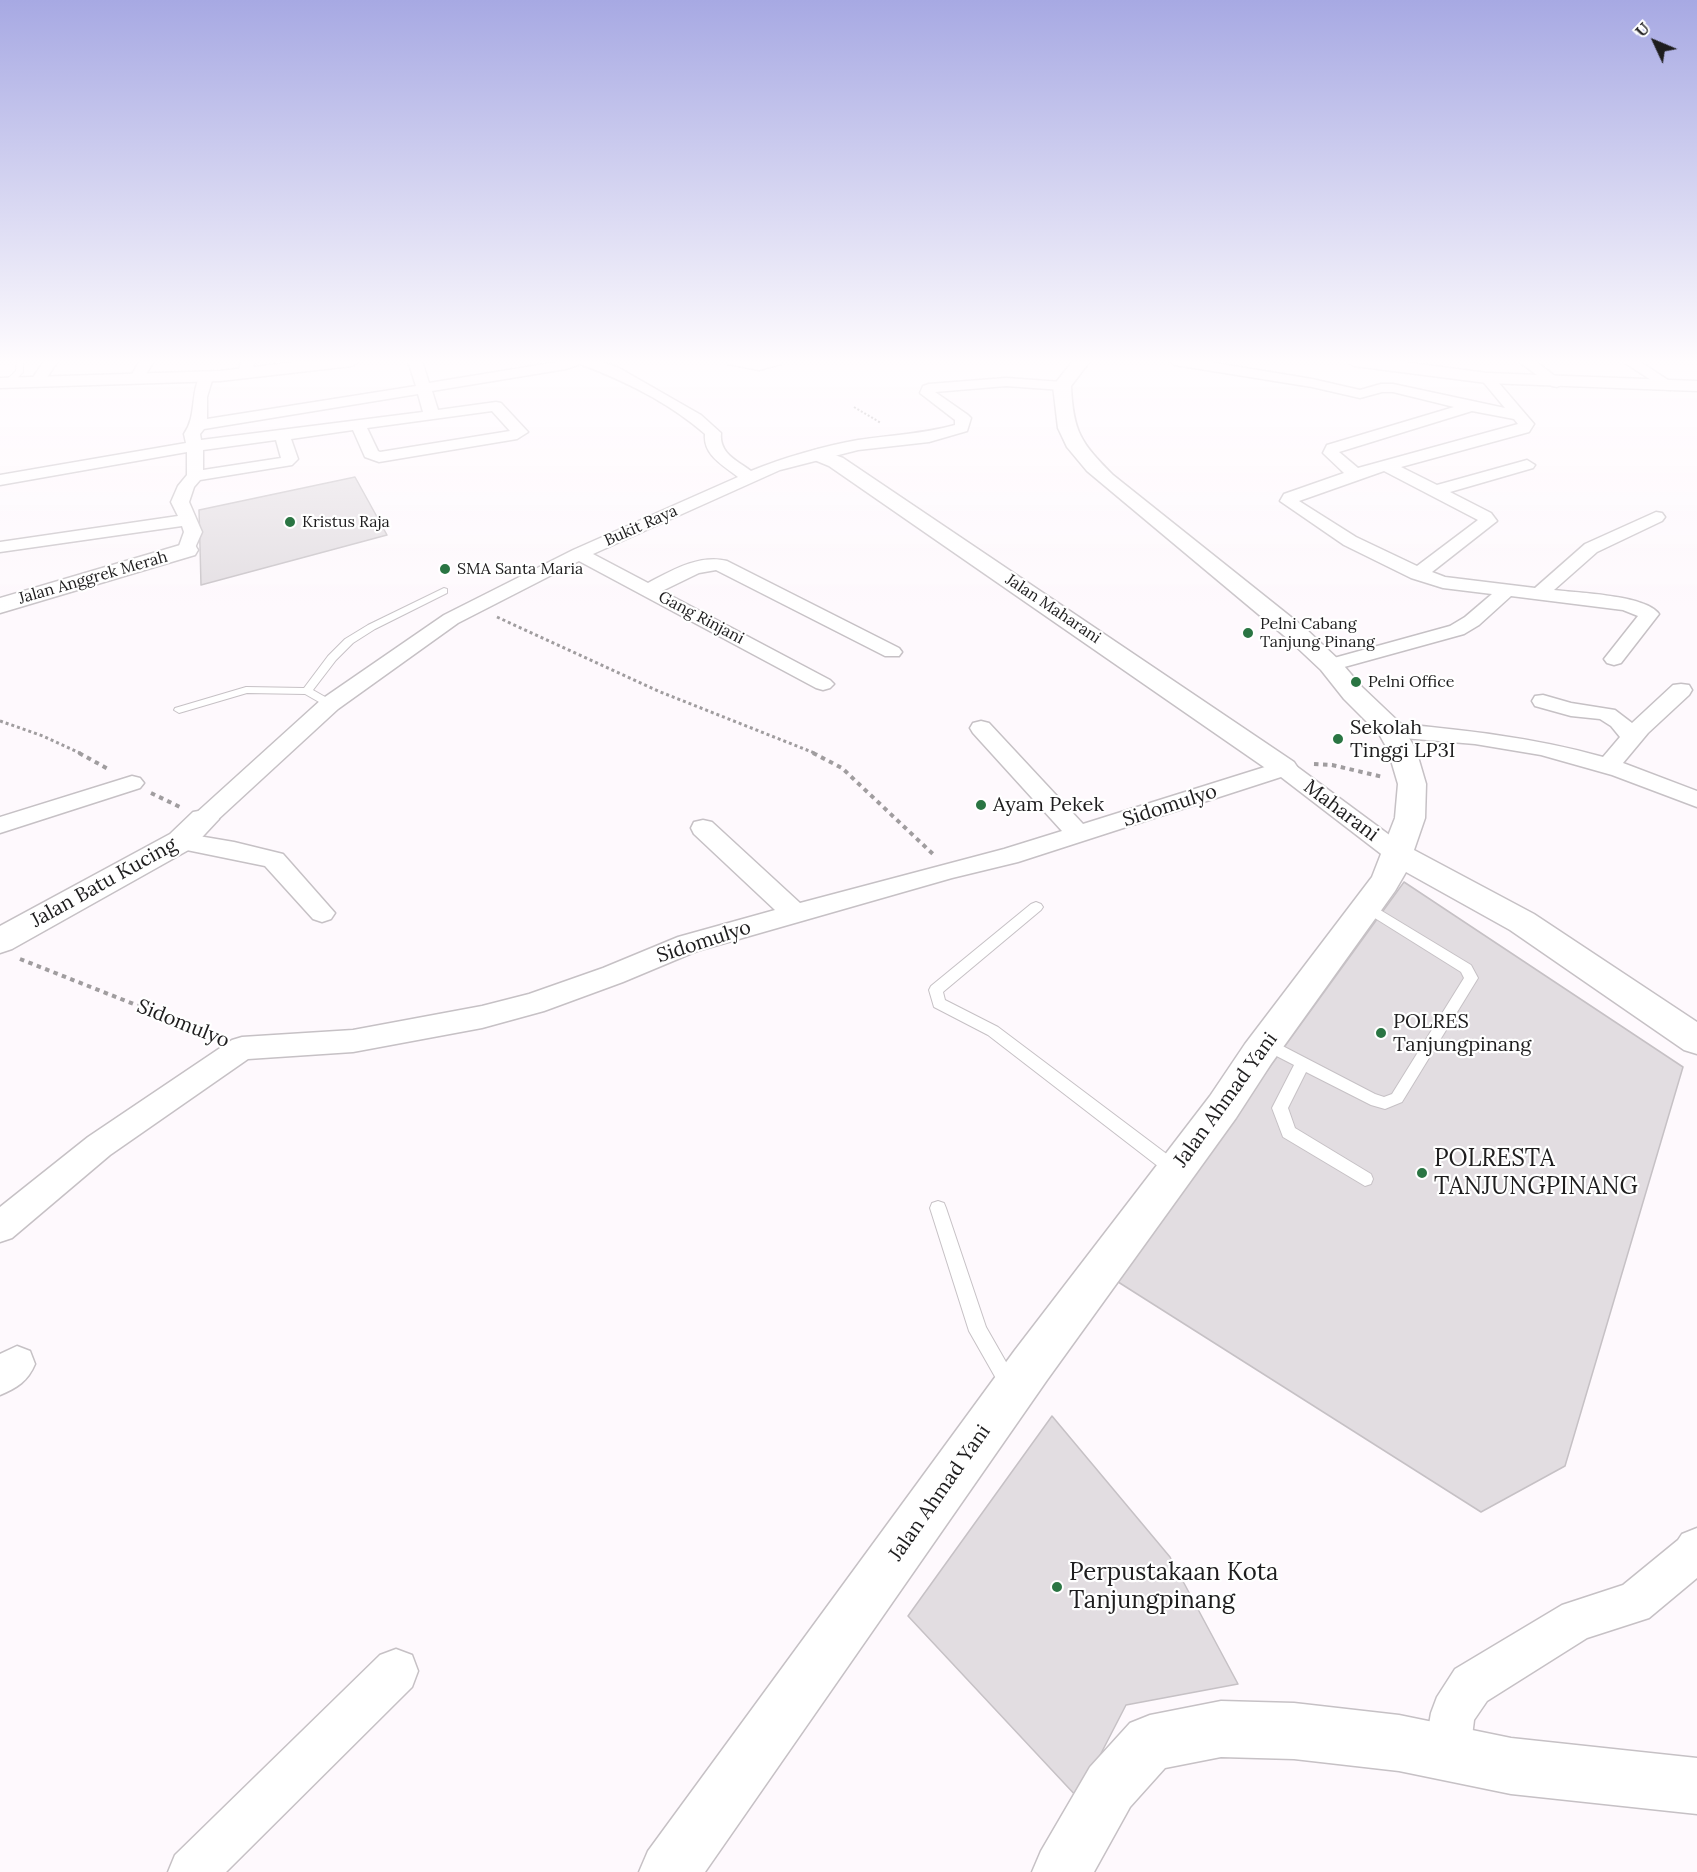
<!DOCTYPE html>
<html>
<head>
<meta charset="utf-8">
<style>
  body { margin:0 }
  #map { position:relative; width:1697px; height:1872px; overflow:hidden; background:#fef9fd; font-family:Lora,serif }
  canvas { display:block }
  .north { position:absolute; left:1625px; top:12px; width:60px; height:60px; -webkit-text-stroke:4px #fff; paint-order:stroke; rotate:314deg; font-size:16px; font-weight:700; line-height:24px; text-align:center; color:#1e1d1e }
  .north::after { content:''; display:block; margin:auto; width:21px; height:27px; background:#1e1d1e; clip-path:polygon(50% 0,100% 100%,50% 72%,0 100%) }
</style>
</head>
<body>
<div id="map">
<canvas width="1697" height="1872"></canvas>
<div class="north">U</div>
</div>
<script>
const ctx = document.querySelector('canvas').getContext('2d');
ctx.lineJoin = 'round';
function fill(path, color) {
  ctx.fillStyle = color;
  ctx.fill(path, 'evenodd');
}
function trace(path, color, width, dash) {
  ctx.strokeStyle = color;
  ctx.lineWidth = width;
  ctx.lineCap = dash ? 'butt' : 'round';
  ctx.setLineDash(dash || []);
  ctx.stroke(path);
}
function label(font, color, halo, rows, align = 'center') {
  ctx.font = font + ' Lora,serif';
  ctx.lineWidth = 4.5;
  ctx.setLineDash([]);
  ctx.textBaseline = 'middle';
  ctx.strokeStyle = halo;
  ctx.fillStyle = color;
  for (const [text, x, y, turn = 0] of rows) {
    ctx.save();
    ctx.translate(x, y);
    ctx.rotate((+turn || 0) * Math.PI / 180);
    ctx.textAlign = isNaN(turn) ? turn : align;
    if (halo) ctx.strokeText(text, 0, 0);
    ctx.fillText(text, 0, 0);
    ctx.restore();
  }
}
const building = new Path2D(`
  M 355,477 L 387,535 L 201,585 L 199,510 Z
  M 1404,882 L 1683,1067 L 1565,1466 L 1481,1512 L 1115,1280 Z
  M 1052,1416 L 1170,1557 L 1238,1684 L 1126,1705 L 1078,1798 L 908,1616 Z`);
fill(building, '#e2dde1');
trace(building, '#c6c1c5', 1.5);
const lane = new Path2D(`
  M 17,361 L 23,361 L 23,372 L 12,384 L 6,384 L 6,380 L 16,371 Z
  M 444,588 L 447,589 L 447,593 L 375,629 L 353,643 L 336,660 L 313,690 L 334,702 L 334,706 L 326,706 L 305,694 L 247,693 L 179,713 L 174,710 L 175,708 L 246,687 L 304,688 L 328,656 L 345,639 L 368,625 Z
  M 1036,902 L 1041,904 L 1043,907 L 1041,910 L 943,992 L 945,1000 L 998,1027 L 1180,1164 L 1182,1169 L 1180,1174 L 1174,1176 L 1168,1174 L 988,1035 L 934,1007 L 929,990 L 931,986 L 1031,904 Z
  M 1367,902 L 1471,965 L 1478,978 L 1402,1102 L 1385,1109 L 1371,1105 L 1306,1072 L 1288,1108 L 1295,1128 L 1371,1174 L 1373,1179 L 1371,1184 L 1365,1186 L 1283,1137 L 1272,1108 L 1294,1065 L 1261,1048 L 1259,1044 L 1261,1040 L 1271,1040 L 1375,1094 L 1384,1097 L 1392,1094 L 1464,978 L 1461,972 L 1362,910 L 1360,907 L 1362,904 Z
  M 938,1201 L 944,1203 L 946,1208 L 986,1327 L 1018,1383 L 1016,1389 L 1009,1392 L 1002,1389 L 969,1331 L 930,1208 L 932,1203 Z`);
const street = new Path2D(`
  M 44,361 L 58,361 L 42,385 L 32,385 L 30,382 Z
  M 140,361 L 154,361 L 141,382 L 131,382 L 129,379 Z
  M 241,361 L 255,361 L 250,377 L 245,378 L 238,374 Z
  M 408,361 L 422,361 L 429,383 L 563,361 L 599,361 L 619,368 L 701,415 L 721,433 C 719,453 736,460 751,471 C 782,458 824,446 858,440 C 891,435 923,434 955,425 L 955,420 L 920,393 L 923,386 L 929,384 L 1006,378 L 1062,382 L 1069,386 L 1062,390 L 1006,386 L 935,392 L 968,415 L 971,418 L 967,431 L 929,442 L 858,450 L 780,470 L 593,554 L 648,583 C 671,571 699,554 727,561 L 899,648 L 902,652 L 899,656 L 885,656 L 716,570 L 699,573 L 662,591 L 830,680 L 834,684 L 830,688 L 823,690 L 816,688 L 579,561 L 458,623 L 338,709 L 213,824 L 204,827 L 195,824 L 192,819 L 195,814 L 322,699 L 444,615 L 573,550 L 738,477 C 723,465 703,455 705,434 C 670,403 623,380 580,364 L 566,369 L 432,391 L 438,410 L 496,402 L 501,403 L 528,432 L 517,439 L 379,462 L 365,457 L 353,430 L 291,439 L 298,459 L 292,465 L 200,480 L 194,487 L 189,502 L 202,532 L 194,550 L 182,550 L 179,546 L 184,532 L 182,526 L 0,552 L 0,542 L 178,516 L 171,502 L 178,486 L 187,475 L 187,452 L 0,485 L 0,475 L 186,443 L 184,434 C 197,416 190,393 201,374 L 211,374 L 213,377 L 207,397 L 207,419 L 416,386 ZM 418,394 L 423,412 L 201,440 L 200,434 L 204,429 ZM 492,411 L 510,431 L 380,452 L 378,451 L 367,428 ZM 276,440 L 281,458 L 203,470 L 203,450 Z
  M 726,361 L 783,361 L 781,364 L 759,370 L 728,364 Z
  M 1168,361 L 1203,361 L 1312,379 L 1360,390 L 1381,384 L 1393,384 L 1505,408 L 1480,378 L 1482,375 L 1492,375 L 1534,424 L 1529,432 L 1401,467 L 1437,485 L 1527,460 L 1535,465 L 1533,468 L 1450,492 L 1491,513 L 1497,521 L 1432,572 L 1445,577 L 1535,588 L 1585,544 L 1656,512 L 1662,513 L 1665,517 L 1662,521 L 1597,552 L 1554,590 C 1578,593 1646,595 1659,614 L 1621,663 L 1614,665 L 1607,663 L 1604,659 L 1638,616 L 1623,610 L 1511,596 L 1479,625 L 1464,634 L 1337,669 L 1330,671 L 1323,669 L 1320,665 L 1323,661 L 1450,626 L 1465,617 L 1492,594 L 1443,588 L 1411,578 L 1344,545 L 1280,501 L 1284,494 L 1344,473 L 1323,453 L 1327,445 L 1454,407 L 1393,392 L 1382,392 L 1360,398 L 1312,387 L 1175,365 ZM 1472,411 L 1514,419 L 1518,424 L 1358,468 L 1339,452 ZM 1384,471 L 1478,520 L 1417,566 L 1356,537 L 1299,501 Z
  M 1518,361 L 1535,361 L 1564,383 L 1557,387 L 1552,386 Z
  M 1622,361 L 1639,361 L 1677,386 L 1670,390 L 1665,389 Z
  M 1681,684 L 1689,685 L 1692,690 L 1689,695 L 1648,733 L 1623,763 L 1697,791 L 1697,807 L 1612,775 L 1541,755 L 1475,744 L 1391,737 L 1383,735 L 1380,730 L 1383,725 L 1391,723 C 1463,730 1533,737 1603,757 L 1620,737 L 1611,726 L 1600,719 L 1571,716 L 1535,706 L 1532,701 L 1535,696 L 1543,695 L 1571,703 L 1615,710 L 1632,723 L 1673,685 Z
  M 981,721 L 989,723 L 1083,824 L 1284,761 L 1292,763 L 1407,848 L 1411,854 L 1407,860 L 1398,862 L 1389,860 L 1281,777 L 1018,862 L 952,878 L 697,951 L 623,982 L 544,1011 L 482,1028 L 353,1052 L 248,1059 L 110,1155 L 12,1238 L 0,1242 L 0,1207 L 88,1137 L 232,1040 L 242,1037 L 353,1030 L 482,1006 L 529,994 L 603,968 L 678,937 L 775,910 L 694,834 L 691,828 L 694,822 L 703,820 L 712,822 L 800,903 L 1004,849 L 1062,831 L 973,733 L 970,728 L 973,723 Z
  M 132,776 L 140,778 L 144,783 L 140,788 L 0,833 L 0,817 Z
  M 181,833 L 234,842 L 283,854 L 335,913 L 331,919 L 322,922 L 313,919 L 265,866 L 172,847 L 169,841 L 172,835 Z
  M 17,1346 L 30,1351 L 35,1364 C 28,1381 17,1388 0,1395 L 0,1354 Z
  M 1697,1528 L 1697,1578 L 1649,1618 L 1587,1638 L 1487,1701 L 1474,1720 L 1470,1753 L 1463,1769 L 1447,1776 L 1431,1769 L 1424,1753 L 1431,1713 L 1437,1697 L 1455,1669 L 1562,1605 L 1623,1585 L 1678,1540 L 1682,1534 Z
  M 396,1649 L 412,1655 L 418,1671 L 412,1687 L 226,1872 L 168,1872 L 175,1855 L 380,1655 Z`);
const secondary = new Path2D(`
  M 1346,361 L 1396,361 L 1487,373 L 1697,381 L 1697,391 L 1487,383 L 1354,366 Z
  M 819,449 L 843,458 L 1294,762 L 1298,768 L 1294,774 L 1284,777 L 1274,774 L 829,466 L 812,459 L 809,455 L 812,451 Z
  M 187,543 L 195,545 L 198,550 L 195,555 L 0,613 L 0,598 Z
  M 204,810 L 215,812 L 219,819 L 192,848 L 12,949 L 0,953 L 0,926 L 170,834 L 193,812 Z
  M 1221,1701 L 1294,1703 L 1399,1715 L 1511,1738 L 1697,1758 L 1697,1814 L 1511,1794 L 1399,1771 L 1294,1759 L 1221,1757 L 1165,1768 L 1130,1807 L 1094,1872 L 1032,1872 L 1041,1851 L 1090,1767 L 1130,1723 L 1150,1715 Z`);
const primary = new Path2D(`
  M 305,361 L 360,361 L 352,366 L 220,381 L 0,388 L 0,378 L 220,371 Z`);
const highway = new Path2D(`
  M 1073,361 L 1090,361 L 1071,386 C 1073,432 1081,443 1113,475 L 1306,629 L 1339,660 L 1362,687 L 1401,724 L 1416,750 L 1426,784 L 1425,818 L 1414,850 L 1534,914 L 1697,1022 L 1697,1054 L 1684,1050 L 1510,930 L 1406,872 L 1395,891 L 1271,1064 L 1236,1118 L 1047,1380 L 705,1872 L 639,1872 L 648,1851 L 1015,1350 L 1210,1096 L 1245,1044 L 1372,877 L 1395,818 L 1398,784 L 1388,750 L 1379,734 L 1344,699 L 1321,670 L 1288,639 L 1087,471 L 1067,447 L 1058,428 L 1053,386 Z`);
trace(lane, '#c6c1c5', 2);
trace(street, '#c6c1c5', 3);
trace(secondary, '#c6c1c5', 3);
trace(primary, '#c6c1c5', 3);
trace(highway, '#c6c1c5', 3);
trace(new Path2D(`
  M 854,407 L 881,423`), '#a09d9f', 2, [2, 2]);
trace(new Path2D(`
  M 497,617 L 658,691 L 817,754
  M 0,721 L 43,736 L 82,754`), '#a09d9f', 3, [3, 3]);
trace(new Path2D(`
  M 79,753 L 110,770
  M 813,753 L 842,768 L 935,856
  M 1314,764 L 1332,765 L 1383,777
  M 151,793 L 182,808
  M 20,959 L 217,1037`), '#a09d9f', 4, [4.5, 4.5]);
fill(lane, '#fff');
fill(street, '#fff');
fill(secondary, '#fff');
fill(primary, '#fff');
fill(highway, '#fff');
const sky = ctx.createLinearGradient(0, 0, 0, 623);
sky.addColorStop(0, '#a7a9e3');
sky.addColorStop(0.58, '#fffcfe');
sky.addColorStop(1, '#fffcfe00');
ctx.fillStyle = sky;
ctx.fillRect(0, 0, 1697, 623);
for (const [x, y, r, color] of [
  [290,522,6,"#2a7543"],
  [445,569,6,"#2a7543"],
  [1248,633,6,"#2a7543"],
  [1356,682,6,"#2a7543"],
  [1338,739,6,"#2a7543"],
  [981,805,6,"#2a7543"],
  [1381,1033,6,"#2a7543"],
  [1422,1173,6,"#2a7543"],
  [1057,1587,6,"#2a7543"]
]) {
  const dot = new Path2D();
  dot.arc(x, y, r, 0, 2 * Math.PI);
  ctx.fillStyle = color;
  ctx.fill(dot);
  trace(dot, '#fff', 2);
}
label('16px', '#1e1d1e', '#fff', [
  ["Kristus Raja",302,522],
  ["SMA Santa Maria",457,569],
  ["Pelni Cabang",1260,624],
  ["Tanjung Pinang",1260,642],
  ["Pelni Office",1368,682]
], 'left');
label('16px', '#1e1d1e', '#fff', [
  ["Bukit Raya",641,526,-24],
  ["Jalan Anggrek Merah",93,578,-16],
  ["Jalan Maharani",1053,609,34],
  ["Gang Rinjani",701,618,28]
]);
label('20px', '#1e1d1e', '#fff', [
  ["Sekolah",1350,728],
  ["Tinggi LP3I",1350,751],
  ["Ayam Pekek",993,805],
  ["POLRES",1393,1022],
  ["Tanjungpinang",1393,1045]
], 'left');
label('20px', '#1e1d1e', '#fff', [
  ["Sidomulyo",1170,806,-18],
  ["Maharani",1341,811,37],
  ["Jalan Batu Kucing",104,883,-29],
  ["Sidomulyo",704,942,-18],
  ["Sidomulyo",183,1024,22],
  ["Jalan Ahmad Yani",1226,1100,-54],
  ["Jalan Ahmad Yani",940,1493,-55]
]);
label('24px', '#1e1d1e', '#fff', [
  ["POLRESTA",1434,1159],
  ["TANJUNGPINANG",1434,1187],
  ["Perpustakaan Kota",1069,1573],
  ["Tanjungpinang",1069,1601]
], 'left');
</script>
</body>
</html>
